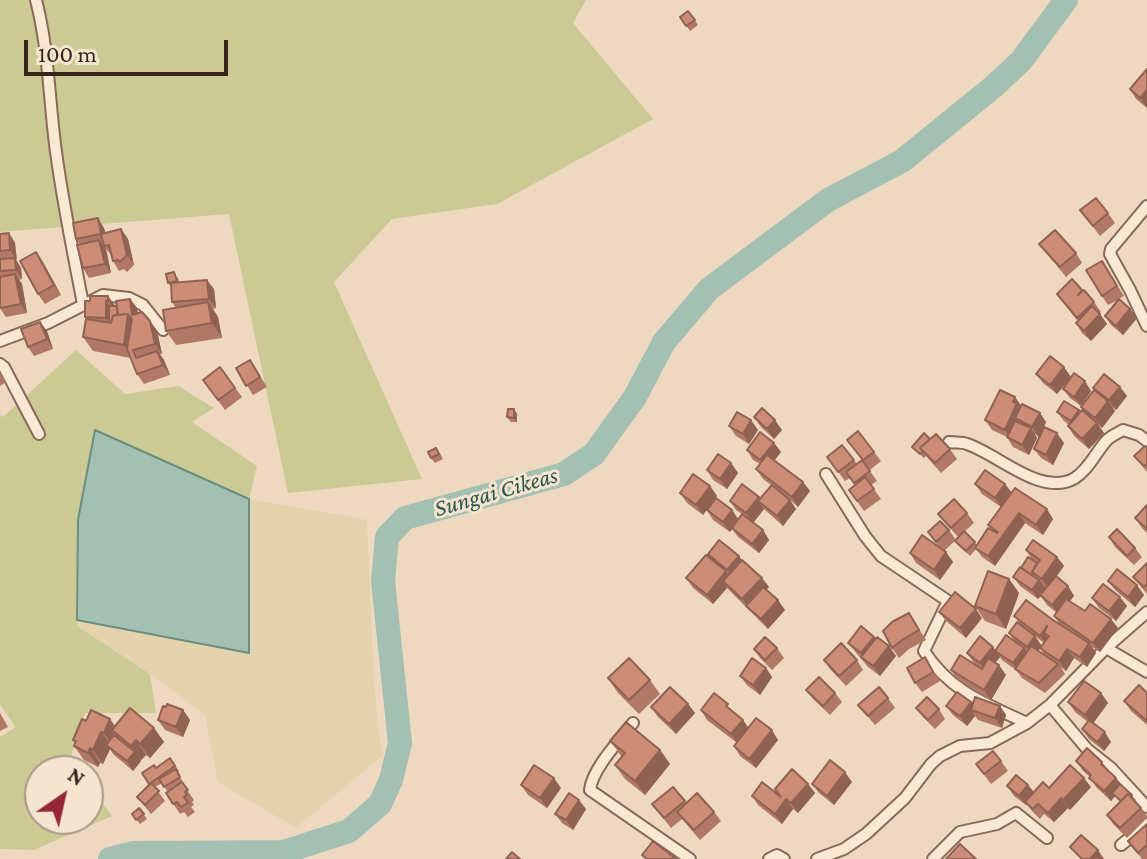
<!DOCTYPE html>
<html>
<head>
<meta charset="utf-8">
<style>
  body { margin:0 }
  #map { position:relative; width:1147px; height:859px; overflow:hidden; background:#eed9c0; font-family:"Crimson Pro",serif }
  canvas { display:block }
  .north { position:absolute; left:24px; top:755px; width:80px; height:80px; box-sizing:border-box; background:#f5e5cf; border:2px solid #a99887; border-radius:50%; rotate:34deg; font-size:22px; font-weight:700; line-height:32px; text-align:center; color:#36251c }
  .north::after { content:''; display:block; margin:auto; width:28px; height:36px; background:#962739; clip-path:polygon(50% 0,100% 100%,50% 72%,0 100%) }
  .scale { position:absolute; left:24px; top:40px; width:204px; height:36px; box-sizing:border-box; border:4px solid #36251c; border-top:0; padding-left:10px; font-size:24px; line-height:28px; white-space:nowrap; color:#36251c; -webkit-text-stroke:6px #f5e5cf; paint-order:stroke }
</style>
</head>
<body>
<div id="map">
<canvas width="1147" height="859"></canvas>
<div class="north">N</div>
<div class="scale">100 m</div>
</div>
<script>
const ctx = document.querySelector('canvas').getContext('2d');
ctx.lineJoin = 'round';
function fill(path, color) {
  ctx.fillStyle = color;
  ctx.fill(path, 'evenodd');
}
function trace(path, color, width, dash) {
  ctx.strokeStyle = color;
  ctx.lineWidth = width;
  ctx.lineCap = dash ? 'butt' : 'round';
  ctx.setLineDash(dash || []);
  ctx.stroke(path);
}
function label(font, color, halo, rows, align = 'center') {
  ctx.font = font + ' "Crimson Pro",serif';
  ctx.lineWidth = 6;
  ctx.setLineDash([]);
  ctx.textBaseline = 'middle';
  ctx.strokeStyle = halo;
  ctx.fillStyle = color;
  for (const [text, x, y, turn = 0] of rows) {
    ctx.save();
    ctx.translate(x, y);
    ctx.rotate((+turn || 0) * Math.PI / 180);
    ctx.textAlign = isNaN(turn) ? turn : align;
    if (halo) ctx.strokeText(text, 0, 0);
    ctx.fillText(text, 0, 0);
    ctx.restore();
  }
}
fill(new Path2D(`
  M 249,499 L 367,520 L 374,684 L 382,756 L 296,828 L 218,782 L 205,715 L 150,674 L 77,626 L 77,620 L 249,653 Z`), '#e4d3ad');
fill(new Path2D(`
  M 0,0 L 586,0 L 573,23 L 653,119 L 497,204 L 392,219 L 334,282 L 422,479 L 288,493 L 229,214 L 0,232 Z
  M 76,350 L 125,394 L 178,386 L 214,408 L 192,422 L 257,466 L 249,499 L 95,431 L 78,520 L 77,626 L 150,674 L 156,713 L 85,713 L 70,759 L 78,771 L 40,771 L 40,819 L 88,819 L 88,784 L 112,816 L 34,850 L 0,849 L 0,737 L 16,727 L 0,705 L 0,415 L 3,417 Z`), '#ccca94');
const water = new Path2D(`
  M 95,430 L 249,499 L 249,653 L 77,620 L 78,520 Z`);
fill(water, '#a3c0b3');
trace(water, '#6a8e7f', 2);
trace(new Path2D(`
  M 110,859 L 134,853 L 284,852 L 349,831 L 380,804 L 391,780 L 400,743 L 383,581 L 387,537 L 405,518 L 564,474 L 594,454 L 635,397 L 664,342 L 709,289 L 828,200 L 902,161 L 993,87 L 1021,61 L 1066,0`), '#a3c0b3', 24);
const street = new Path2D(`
  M 36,0 C 49,50 49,101 56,152 C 63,203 73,253 83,304
  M 1147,206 L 1111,249 L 1110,254 L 1130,290 L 1147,326
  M 0,341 L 48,323 L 103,295 L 129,298 L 143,305 L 163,330
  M 0,364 L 4,367 L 39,434
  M 949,442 C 955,443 962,442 967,444 C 998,454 1042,498 1075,478 C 1089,469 1096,452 1107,440 C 1111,436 1118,433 1123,430 L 1139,435 L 1147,441
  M 826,474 L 865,536 L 881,556 L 948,601 L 924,651 C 951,692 984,703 1027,723
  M 1106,648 L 1147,672
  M 1050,705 L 1087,749 L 1111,768 L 1147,807
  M 633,723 C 619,741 592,769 590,790 L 690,859
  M 1121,845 L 1147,824
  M 769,859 L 777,855 L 784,859
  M 817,859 L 844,849 L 866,834 L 905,798 L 931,764 L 940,756 L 960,746 L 990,743 L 1027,723 L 1050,705 L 1106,648 L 1147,612
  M 933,859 L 960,832 L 997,824 L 1016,813 L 1047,838`);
trace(street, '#876a58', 14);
trace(street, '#f9e8d3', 10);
fill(new Path2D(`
  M 688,11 L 698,25 L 690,31 L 680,17 Z
  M 1147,69 L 1147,108 L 1136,99 L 1130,89 Z
  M 1080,210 L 1108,213 L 1115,223 L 1100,236 Z
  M 104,228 L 105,233 L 121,229 L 128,239 L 134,265 L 127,272 L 124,269 L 119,271 L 113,261 L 111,255 L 103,245 L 106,249 L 111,273 L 89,278 L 83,268 L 80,244 L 76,239 Z
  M 9,233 L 15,243 L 16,260 L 21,268 L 22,279 L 19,280 L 22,284 L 27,313 L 6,317 L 0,308 L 0,234 Z
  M 1039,244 L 1076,253 L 1082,263 L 1066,277 Z
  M 36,252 L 61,295 L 45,304 L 38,294 Z
  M 1102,261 L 1124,296 L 1119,299 L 1130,309 L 1137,318 L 1123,335 L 1111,325 L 1105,316 L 1118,300 L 1108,305 L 1102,296 Z
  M 178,277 L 179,282 L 214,289 L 216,308 L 213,309 L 218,317 L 222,338 L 176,345 L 166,331 L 176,308 L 172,302 L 171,287 L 168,283 Z
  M 1083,291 L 1094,302 L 1101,312 L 1099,313 L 1107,324 L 1091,341 L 1082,333 L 1076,323 L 1078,321 L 1057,294 Z
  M 108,296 L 115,306 L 117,306 L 130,299 L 137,308 L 138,313 L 150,321 L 157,331 L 162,354 L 160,354 L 164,360 L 170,375 L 144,384 L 137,374 L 131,358 L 93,351 L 83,337 L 86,319 L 85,317 L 90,301 Z
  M 40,322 L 47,331 L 53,349 L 34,356 L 28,347 Z
  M 250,360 L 267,387 L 253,395 L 236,368 Z
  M 220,367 L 242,397 L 225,410 L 203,380 Z
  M 0,372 L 6,382 L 0,386 Z
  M 1036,374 L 1071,377 L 1057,394 L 1043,383 Z
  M 1120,387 L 1127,396 L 1116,410 L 1112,407 L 1115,411 L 1102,428 L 1098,425 L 1104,433 L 1089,449 L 1074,436 L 1068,426 L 1069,425 L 1064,421 L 1057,412 L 1079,410 L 1080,412 L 1084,411 L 1081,407 L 1097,393 L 1093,388 Z
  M 1063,389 L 1091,391 L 1081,406 L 1070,398 Z
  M 1021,405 L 1046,422 L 1039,437 L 1035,434 L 1037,438 L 1029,455 L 1013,447 L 1007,437 L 992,430 L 985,420 Z
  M 514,409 L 517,414 L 517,422 L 511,422 L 507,417 Z
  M 754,417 L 782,430 L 774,439 L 761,427 Z
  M 729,426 L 758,430 L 749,444 L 736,436 Z
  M 930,439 L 950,449 L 957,459 L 941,473 L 926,456 L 924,458 L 912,447 Z
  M 847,440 L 874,452 L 881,461 L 870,470 Z
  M 774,443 L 781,452 L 774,461 L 803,482 L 810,491 L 798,507 L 790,500 L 796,509 L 783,526 L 764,509 L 753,523 L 763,530 L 769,540 L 759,553 L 738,537 L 732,529 L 730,532 L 713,520 L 707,510 L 732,510 L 738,519 L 742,514 L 736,510 L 730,501 L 759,497 L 760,499 L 771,485 L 763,479 L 756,469 L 760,464 L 753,460 L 747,450 Z
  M 1064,443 L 1053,465 L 1041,458 L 1034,449 Z
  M 842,445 L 857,464 L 870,471 L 877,481 L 871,485 L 881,499 L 864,511 L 849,490 L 855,485 L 850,478 L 845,481 L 827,457 Z
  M 1147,448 L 1147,472 L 1134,456 Z
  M 440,453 L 443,459 L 435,463 L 431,458 Z
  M 731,463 L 738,473 L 727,489 L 713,480 L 707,470 Z
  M 975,484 L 1005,484 L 1011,493 L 1053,519 L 1043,535 L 1025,523 L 995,566 L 982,557 L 976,549 L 970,556 L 958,545 L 955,541 L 958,537 L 938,514 L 967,513 L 974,523 L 964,532 L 977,545 L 991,529 L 988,525 L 1001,507 L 982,494 Z
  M 710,486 L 717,496 L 703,515 L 687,503 L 680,493 Z
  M 1147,505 L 1147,533 L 1142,528 L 1135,518 Z
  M 949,530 L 956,540 L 944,551 L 953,562 L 940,580 L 916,563 L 910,553 L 940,548 L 928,532 Z
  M 1109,537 L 1135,548 L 1142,557 L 1134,565 L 1115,547 Z
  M 1026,550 L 1057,557 L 1064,566 L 1056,577 L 1068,586 L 1074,596 L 1070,601 L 1085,611 L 1118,628 L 1100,652 L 1092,647 L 1096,653 L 1087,667 L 1074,658 L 1066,671 L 1061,667 L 1065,674 L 1045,693 L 1022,678 L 1016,670 L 1002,660 L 1000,657 L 995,663 L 1006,675 L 991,700 L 958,680 L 951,670 L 982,669 L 974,663 L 967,653 L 996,650 L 1015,642 L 1009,633 L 1020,624 L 1014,616 L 1060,625 L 1054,616 L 1057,613 L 1047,605 L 1041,596 L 1038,599 L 1020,586 L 1013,577 L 1021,568 L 1032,560 ZM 1036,637 L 1044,643 L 1040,648 L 1044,654 L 1038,650 Z
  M 708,554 L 739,556 L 742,560 L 762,578 L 769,587 L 766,590 L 785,610 L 768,629 L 727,588 L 713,604 L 693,588 L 686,578 L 712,560 Z
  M 1147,563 L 1147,594 L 1133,577 Z
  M 1009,579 L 1019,593 L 1006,629 L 985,621 L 975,606 Z
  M 1108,581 L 1144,595 L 1135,607 L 1115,590 Z
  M 1092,598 L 1127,606 L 1116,621 L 1099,608 Z
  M 939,612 L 982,618 L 966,638 L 946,621 Z
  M 909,613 L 926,640 L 909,649 L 899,658 L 892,648 Z
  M 876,638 L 889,646 L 896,656 L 880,676 L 868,667 L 848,643 Z
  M 777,648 L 784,658 L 772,670 L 760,658 L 754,649 Z
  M 824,660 L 857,660 L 863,670 L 846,686 L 830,669 Z
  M 931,667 L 940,681 L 922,692 L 915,683 Z
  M 766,668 L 772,677 L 760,695 L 747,685 L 740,676 Z
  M 608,678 L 650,680 L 660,694 L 639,714 L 618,693 Z
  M 806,690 L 835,693 L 842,702 L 830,715 L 813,699 Z
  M 1101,693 L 1108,703 L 1093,723 L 1111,742 L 1104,751 L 1089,739 L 1082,729 L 1088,722 L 1075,712 L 1068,702 Z
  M 1147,693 L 1147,725 L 1131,711 L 1124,701 Z
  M 888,698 L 895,708 L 875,725 L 858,705 Z
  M 688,704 L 695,713 L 676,734 L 658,717 L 651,707 Z
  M 972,705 L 1000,706 L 1006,715 L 1002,728 L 978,720 L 975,716 L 967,726 L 953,715 L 946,706 Z
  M 166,707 L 183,710 L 190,720 L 183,737 L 165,730 L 158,720 Z
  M 916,708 L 939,709 L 945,719 L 935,729 L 923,717 Z
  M 701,710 L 734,713 L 748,728 L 778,740 L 756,768 L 740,756 L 734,746 L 737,743 L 707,720 Z
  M 0,713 L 8,727 L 0,731 Z
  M 86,721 L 115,726 L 154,728 L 164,742 L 150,758 L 146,755 L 141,760 L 140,760 L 141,761 L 133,771 L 113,754 L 110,749 L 103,764 L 100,763 L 98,767 L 84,760 L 74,746 L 75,743 L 73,740 Z
  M 610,741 L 660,750 L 670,764 L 645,795 L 625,779 L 615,765 L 622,757 Z
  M 170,758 L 179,771 L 177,772 L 183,782 L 182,783 L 194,800 L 192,802 L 194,805 L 191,807 L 195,812 L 188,817 L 184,812 L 180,814 L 166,793 L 176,787 L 167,791 L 162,783 L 155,787 L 165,801 L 151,814 L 137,797 L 149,785 L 156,768 Z
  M 1001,761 L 1008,771 L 991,784 L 976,764 Z
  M 1076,761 L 1102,762 L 1109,771 L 1136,800 L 1135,801 L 1147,816 L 1147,818 L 1127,838 L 1113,824 L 1107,815 L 1120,802 L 1115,796 L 1111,801 L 1096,787 L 1090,777 L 1083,771 Z
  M 852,782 L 834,805 L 819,793 L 812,784 Z
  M 808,784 L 815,793 L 798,813 L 793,809 L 782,824 L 758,805 L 752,796 L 778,794 Z
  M 521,785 L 561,788 L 547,808 L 528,795 Z
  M 1028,785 L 1034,792 L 1049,788 L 1091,787 L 1070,810 L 1068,808 L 1054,822 L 1044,814 L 1040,819 L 1032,811 L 1027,804 L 1026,805 L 1014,796 L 1007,786 Z
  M 673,787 L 686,803 L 714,812 L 721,821 L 700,840 L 682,819 L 671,828 L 652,804 Z
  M 139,808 L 147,819 L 140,824 L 132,814 Z
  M 586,809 L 573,830 L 562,823 L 555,814 Z
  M 1147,824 L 1147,859 L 1142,859 L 1128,841 Z`), '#b07865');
fill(new Path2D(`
  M 1147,90 L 1147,108 L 1140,98 Z
  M 98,218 L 104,228 L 108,244 L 101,234 Z
  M 121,229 L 128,239 L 134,265 L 127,255 Z
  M 9,233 L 15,243 L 17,260 L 10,250 Z
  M 99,240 L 106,249 L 111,273 L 105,264 Z
  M 36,252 L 43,262 L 61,295 L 54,285 Z
  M 15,258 L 21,268 L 22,279 L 16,270 Z
  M 15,274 L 22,284 L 27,313 L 21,304 Z
  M 207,280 L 214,289 L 216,308 L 209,299 Z
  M 108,296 L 115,306 L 115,311 L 108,301 Z
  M 130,299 L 137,308 L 139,324 L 132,315 Z
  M 106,301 L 113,311 L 109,322 L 106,318 Z
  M 208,302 L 218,317 L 222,338 L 212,323 Z
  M 1130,309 L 1137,318 L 1123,335 L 1116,326 Z
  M 128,314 L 138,328 L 133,350 L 139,360 L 134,359 L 124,345 Z
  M 1100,314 L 1107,324 L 1091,341 L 1084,331 Z
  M 150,321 L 157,331 L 162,354 L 155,344 Z
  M 40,322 L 47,331 L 53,349 L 47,339 Z
  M 157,351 L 164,360 L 170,375 L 163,365 Z
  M 1064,367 L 1071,377 L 1057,394 L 1050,385 Z
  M 1085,381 L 1091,391 L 1081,406 L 1074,397 Z
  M 1120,387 L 1127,396 L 1116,410 L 1109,400 Z
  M 1015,397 L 1022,407 L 1015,418 L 1019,424 L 1011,440 L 1005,430 Z
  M 1108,401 L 1115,411 L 1102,428 L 1095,418 Z
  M 514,409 L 517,414 L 517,422 L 514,418 Z
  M 1040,413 L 1046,422 L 1039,437 L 1032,427 Z
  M 751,420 L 758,430 L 749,444 L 743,434 Z
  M 775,420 L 782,430 L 774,439 L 767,429 Z
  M 1097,423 L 1104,433 L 1089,449 L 1082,439 Z
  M 1031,428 L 1037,438 L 1029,455 L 1022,445 Z
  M 1057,433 L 1064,443 L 1053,465 L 1046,455 Z
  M 774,443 L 781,452 L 767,470 L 760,460 Z
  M 731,463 L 738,473 L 727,489 L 720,479 Z
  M 803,482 L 810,491 L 798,507 L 792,497 Z
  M 1005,484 L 1012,493 L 1001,507 L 995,498 Z
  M 710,486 L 717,496 L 703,515 L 696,505 Z
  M 759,497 L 766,506 L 758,501 L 764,509 L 753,523 L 746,513 Z
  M 790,500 L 796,509 L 783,526 L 777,516 Z
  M 1047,509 L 1053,519 L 1043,535 L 1036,525 Z
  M 732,510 L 739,520 L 730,532 L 723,522 Z
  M 1019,513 L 1025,523 L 995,566 L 988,556 Z
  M 763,530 L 769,540 L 759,553 L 752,544 Z
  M 946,552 L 953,562 L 940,580 L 934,570 Z
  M 739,556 L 745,565 L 734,579 L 727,570 Z
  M 1057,557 L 1064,566 L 1048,588 L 1042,579 Z
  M 726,571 L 732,581 L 723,581 L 727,588 L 713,604 L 707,595 Z
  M 762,578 L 769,587 L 749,609 L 742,599 Z
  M 1009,579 L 1019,593 L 1006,629 L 996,614 Z
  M 1039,580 L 1046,589 L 1038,599 L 1032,590 Z
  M 1137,585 L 1144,595 L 1135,607 L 1128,597 Z
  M 1068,586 L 1074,596 L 1059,615 L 1052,605 Z
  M 1120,597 L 1127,606 L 1116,621 L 1109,611 Z
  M 778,600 L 785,610 L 768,629 L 761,619 Z
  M 976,609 L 982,618 L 966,638 L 960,628 Z
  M 1111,619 L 1118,628 L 1100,652 L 1093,643 Z
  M 1047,626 L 1049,636 L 1044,633 L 1050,641 L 1047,645 L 1040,636 Z
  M 1035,636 L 1042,646 L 1034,657 L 1027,647 Z
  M 874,637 L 881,646 L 868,663 L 861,653 Z
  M 1089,643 L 1096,653 L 1087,667 L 1080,657 Z
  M 889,646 L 896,656 L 880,676 L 873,666 Z
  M 993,647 L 1000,657 L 987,673 L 980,663 Z
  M 1024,648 L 1031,657 L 1020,673 L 1013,663 Z
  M 1067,649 L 1074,658 L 1066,671 L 1059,661 Z
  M 999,665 L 1006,675 L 991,700 L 984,690 Z
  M 766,668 L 772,677 L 760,695 L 753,685 Z
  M 1101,693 L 1108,703 L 1092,725 L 1085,715 Z
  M 971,702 L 978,712 L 971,710 L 975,716 L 967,726 L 960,716 Z
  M 688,704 L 695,713 L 676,734 L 669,724 Z
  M 1000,706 L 1006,715 L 1002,728 L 995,718 Z
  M 183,710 L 190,720 L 183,737 L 176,727 Z
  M 110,719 L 120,733 L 112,730 L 118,738 L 114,747 L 104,733 Z
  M 743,720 L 750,730 L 738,744 L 731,734 Z
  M 154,728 L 164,742 L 150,758 L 140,744 Z
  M 772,730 L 778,740 L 756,768 L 749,759 Z
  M 101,732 L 111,746 L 106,745 L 110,749 L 103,764 L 93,750 Z
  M 1105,732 L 1111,742 L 1104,751 L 1097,742 Z
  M 136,740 L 146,755 L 141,760 L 131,746 Z
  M 90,748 L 100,763 L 98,767 L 88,753 Z
  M 660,750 L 670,764 L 645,795 L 635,781 Z
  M 135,752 L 141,761 L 133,771 L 127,761 Z
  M 845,772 L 852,782 L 834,805 L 827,796 Z
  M 554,778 L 561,788 L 547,808 L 540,798 Z
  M 1084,778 L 1091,787 L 1070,810 L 1063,800 Z
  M 1116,778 L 1123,787 L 1112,793 L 1115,796 L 1111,801 L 1104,791 Z
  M 808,784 L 815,793 L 798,813 L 791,803 Z
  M 1028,785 L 1035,794 L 1026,805 L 1019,796 Z
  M 1061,798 L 1068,808 L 1054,822 L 1048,813 Z
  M 786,799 L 793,809 L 782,824 L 775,814 Z
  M 579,800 L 586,809 L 573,830 L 566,820 Z
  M 1098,850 L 1104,859 L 1090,859 Z`), '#906252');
const building = new Path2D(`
  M 688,11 L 695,20 L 686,26 L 680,17 Z
  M 1147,69 L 1147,90 L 1140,98 L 1130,89 Z
  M 1096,198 L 1108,213 L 1093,226 L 1080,210 Z
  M 98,218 L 101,234 L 76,239 L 73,223 Z
  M 121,229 L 127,255 L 120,262 L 118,260 L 113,261 L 109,245 L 104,246 L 101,234 Z
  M 1055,230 L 1076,253 L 1060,267 L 1039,244 Z
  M 9,233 L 10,250 L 0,251 L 0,234 Z
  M 99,240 L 105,264 L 83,268 L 77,245 Z
  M 36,252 L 54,285 L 38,294 L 20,261 Z
  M 15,258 L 16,270 L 0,271 L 0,259 Z
  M 1102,261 L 1117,286 L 1102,296 L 1086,270 Z
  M 174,272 L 177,281 L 168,283 L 166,274 Z
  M 15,274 L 21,304 L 0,308 L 0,277 Z
  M 1072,279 L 1082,290 L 1078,295 L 1084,290 L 1094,302 L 1077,318 L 1057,294 Z
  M 207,280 L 209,299 L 172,302 L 171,283 Z
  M 90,296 L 108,296 L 108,301 L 106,301 L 106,318 L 85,317 L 85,301 L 90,301 Z
  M 130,299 L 132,315 L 142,312 L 150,321 L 155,344 L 133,350 L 136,358 L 157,351 L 163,365 L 137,374 L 127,349 L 132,319 L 128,314 L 118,315 L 116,301 Z
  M 1119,299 L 1130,309 L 1116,326 L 1105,316 Z
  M 208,302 L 212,323 L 166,331 L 163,310 Z
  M 109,306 L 117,306 L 117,315 L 113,316 L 111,322 L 109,322 Z
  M 1092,306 L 1100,314 L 1084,331 L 1076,323 Z
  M 128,314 L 124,345 L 83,337 L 86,319 L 111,323 L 113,316 L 115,315 Z
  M 40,322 L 47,339 L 28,347 L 21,329 Z
  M 1050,356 L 1064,367 L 1050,385 L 1036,374 Z
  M 250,360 L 260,377 L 246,386 L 236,368 Z
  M 220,367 L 235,388 L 218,400 L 203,380 Z
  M 1074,373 L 1085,381 L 1074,397 L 1063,389 Z
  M 1104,374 L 1120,387 L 1109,400 L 1093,388 Z
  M 1000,390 L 1015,397 L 1013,402 L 1017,403 L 1005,430 L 985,420 Z
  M 1094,390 L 1108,401 L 1095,418 L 1081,407 Z
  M 1064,401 L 1079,410 L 1071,421 L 1057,412 Z
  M 1022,404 L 1040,413 L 1032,427 L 1015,418 Z
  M 762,408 L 775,420 L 767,429 L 754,417 Z
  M 508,409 L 514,409 L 514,418 L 507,417 Z
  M 1082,410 L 1097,423 L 1082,439 L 1068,426 Z
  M 737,412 L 751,420 L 743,434 L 729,426 Z
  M 1015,421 L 1031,428 L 1022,445 L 1007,437 Z
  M 1044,427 L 1057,433 L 1046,455 L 1034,449 Z
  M 858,431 L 874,452 L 863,460 L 847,440 Z
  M 760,432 L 774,443 L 760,460 L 747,450 Z
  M 924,433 L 930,439 L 920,448 L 923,451 L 920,454 L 912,447 Z
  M 936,434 L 950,449 L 935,463 L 920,448 Z
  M 842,445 L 854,460 L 838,472 L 827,457 Z
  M 1145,446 L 1147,448 L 1147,464 L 1144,466 L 1134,456 Z
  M 436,448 L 439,454 L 431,458 L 428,452 Z
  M 718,454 L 731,463 L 720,479 L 707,470 Z
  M 767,455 L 803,482 L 792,497 L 756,469 Z
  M 862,460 L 870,471 L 854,483 L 846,472 Z
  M 985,470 L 1005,484 L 995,498 L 975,484 Z
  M 693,474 L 710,486 L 696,505 L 680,493 Z
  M 865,477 L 874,489 L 857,501 L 849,490 Z
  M 742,484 L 759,497 L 746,513 L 730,501 Z
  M 772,485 L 790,500 L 777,516 L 758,501 Z
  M 1015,488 L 1047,509 L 1036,525 L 1019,513 L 988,556 L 975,548 L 988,528 L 997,533 L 998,532 L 988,525 Z
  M 716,498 L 732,510 L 723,522 L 707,510 Z
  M 954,499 L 967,513 L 951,528 L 938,514 Z
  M 1147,505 L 1147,529 L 1135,518 Z
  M 742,514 L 763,530 L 752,544 L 732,528 Z
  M 940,521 L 949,530 L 936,542 L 928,532 Z
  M 1117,529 L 1135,548 L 1127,556 L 1109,537 Z
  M 964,531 L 975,542 L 966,551 L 955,541 Z
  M 922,535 L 946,552 L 934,570 L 910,553 Z
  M 719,540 L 739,556 L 727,570 L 708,554 Z
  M 1033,540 L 1057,557 L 1042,579 L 1032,572 L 1040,560 L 1026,550 Z
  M 706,555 L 726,571 L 707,595 L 686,578 Z
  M 1028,557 L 1037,563 L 1032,572 L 1033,576 L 1021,568 Z
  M 742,560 L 762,578 L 742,599 L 723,581 Z
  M 1147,563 L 1147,584 L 1144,587 L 1133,577 Z
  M 1020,567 L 1039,580 L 1032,590 L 1013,577 Z
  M 1117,569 L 1137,585 L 1128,597 L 1108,581 Z
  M 988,571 L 1009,579 L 996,614 L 975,606 Z
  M 1056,576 L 1068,586 L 1052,605 L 1040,595 Z
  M 1103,584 L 1120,597 L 1109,611 L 1092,598 Z
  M 763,587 L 778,600 L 761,619 L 746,606 Z
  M 955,592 L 976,609 L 960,628 L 939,612 Z
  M 1066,599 L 1085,611 L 1090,604 L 1111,619 L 1093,643 L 1054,616 Z
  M 1026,600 L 1053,620 L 1089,643 L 1080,657 L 1067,649 L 1059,661 L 1040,648 L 1049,636 L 1044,633 L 1047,626 L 1040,636 L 1014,616 Z
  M 909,613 L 919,630 L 902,640 L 892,648 L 883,631 L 892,622 Z
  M 1017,622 L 1035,636 L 1027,647 L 1009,633 Z
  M 861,626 L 874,637 L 861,653 L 848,643 Z
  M 1006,635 L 1024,648 L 1013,663 L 995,651 Z
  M 980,636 L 993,647 L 980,663 L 967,653 Z
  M 765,637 L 777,648 L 765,660 L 754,649 Z
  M 877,637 L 889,646 L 873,666 L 861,657 Z
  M 841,643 L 857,660 L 839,676 L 824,660 Z
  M 1031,646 L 1058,664 L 1039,683 L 1015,669 Z
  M 960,655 L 982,669 L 988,658 L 999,665 L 984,690 L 951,670 Z
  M 925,657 L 933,672 L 915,683 L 907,668 Z
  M 629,658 L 650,680 L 629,700 L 608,678 Z
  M 752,658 L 766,668 L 753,685 L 740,676 Z
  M 819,677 L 835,693 L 823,706 L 806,690 Z
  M 1084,681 L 1101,693 L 1085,715 L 1068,702 Z
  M 1139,685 L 1147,693 L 1147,721 L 1124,701 Z
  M 670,687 L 688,704 L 669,724 L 651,707 Z
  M 879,687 L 888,698 L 868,716 L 858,705 Z
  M 957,692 L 971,702 L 960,716 L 946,706 Z
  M 714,693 L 728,704 L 726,706 L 743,720 L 731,734 L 701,710 Z
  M 927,697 L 939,709 L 928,720 L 916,708 Z
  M 975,697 L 1000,706 L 995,718 L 971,710 Z
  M 167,704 L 183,710 L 176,727 L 158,720 L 163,706 L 166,707 Z
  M 130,708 L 154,728 L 140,744 L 136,740 L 131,746 L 112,730 Z
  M 91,710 L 110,719 L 104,733 L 101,732 L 93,750 L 90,748 L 88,753 L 74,746 L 76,741 L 73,740 L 82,719 L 86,721 Z
  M 756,718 L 772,730 L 749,759 L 734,746 Z
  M 1089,720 L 1105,732 L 1097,742 L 1082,729 Z
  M 626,722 L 660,750 L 635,781 L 615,765 L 625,753 L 610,741 Z
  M 114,735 L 135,752 L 127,761 L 106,745 Z
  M 1087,748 L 1102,762 L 1101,764 L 1116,778 L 1104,791 L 1089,778 L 1091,775 L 1076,761 Z
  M 993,751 L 1001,761 L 984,774 L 976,764 Z
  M 170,758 L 175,766 L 149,784 L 142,773 L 154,765 L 156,768 Z
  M 830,760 L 845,772 L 827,796 L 812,784 Z
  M 534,765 L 554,778 L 540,798 L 521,785 Z
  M 1070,765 L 1084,778 L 1063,800 L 1061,798 L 1048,813 L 1038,804 L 1033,809 L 1025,802 L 1043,782 L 1049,788 Z
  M 176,769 L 180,777 L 164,787 L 159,779 Z
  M 792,769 L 808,784 L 791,803 L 786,799 L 775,814 L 752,796 L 762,782 L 781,797 L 775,789 Z
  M 1016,775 L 1028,785 L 1019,796 L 1007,786 Z
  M 182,782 L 188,790 L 185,792 L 187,795 L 184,797 L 188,803 L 181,807 L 177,802 L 173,804 L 166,793 Z
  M 151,783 L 159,791 L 145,805 L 137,797 Z
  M 1120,784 L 1132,795 L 1131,797 L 1128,794 L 1121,801 L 1112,793 Z
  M 673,787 L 685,801 L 664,818 L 652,804 Z
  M 569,793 L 579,800 L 566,820 L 555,814 Z
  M 697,793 L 714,812 L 694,830 L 677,812 Z
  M 1128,794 L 1141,808 L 1120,828 L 1107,815 Z
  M 139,808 L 144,814 L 136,820 L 132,814 Z
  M 1147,824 L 1147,845 L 1138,853 L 1128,841 Z
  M 1081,835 L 1098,850 L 1090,859 L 1082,859 L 1070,847 Z
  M 653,841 L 676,859 L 647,859 L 642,855 Z
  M 960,844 L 976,859 L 946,859 Z
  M 512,852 L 520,859 L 506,859 Z`);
fill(building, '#cd8c75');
trace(building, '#906252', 2);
label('italic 24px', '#2b564d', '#f5e5cf', [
  ["Sungai Cikeas",496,492,-16]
]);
</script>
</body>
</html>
